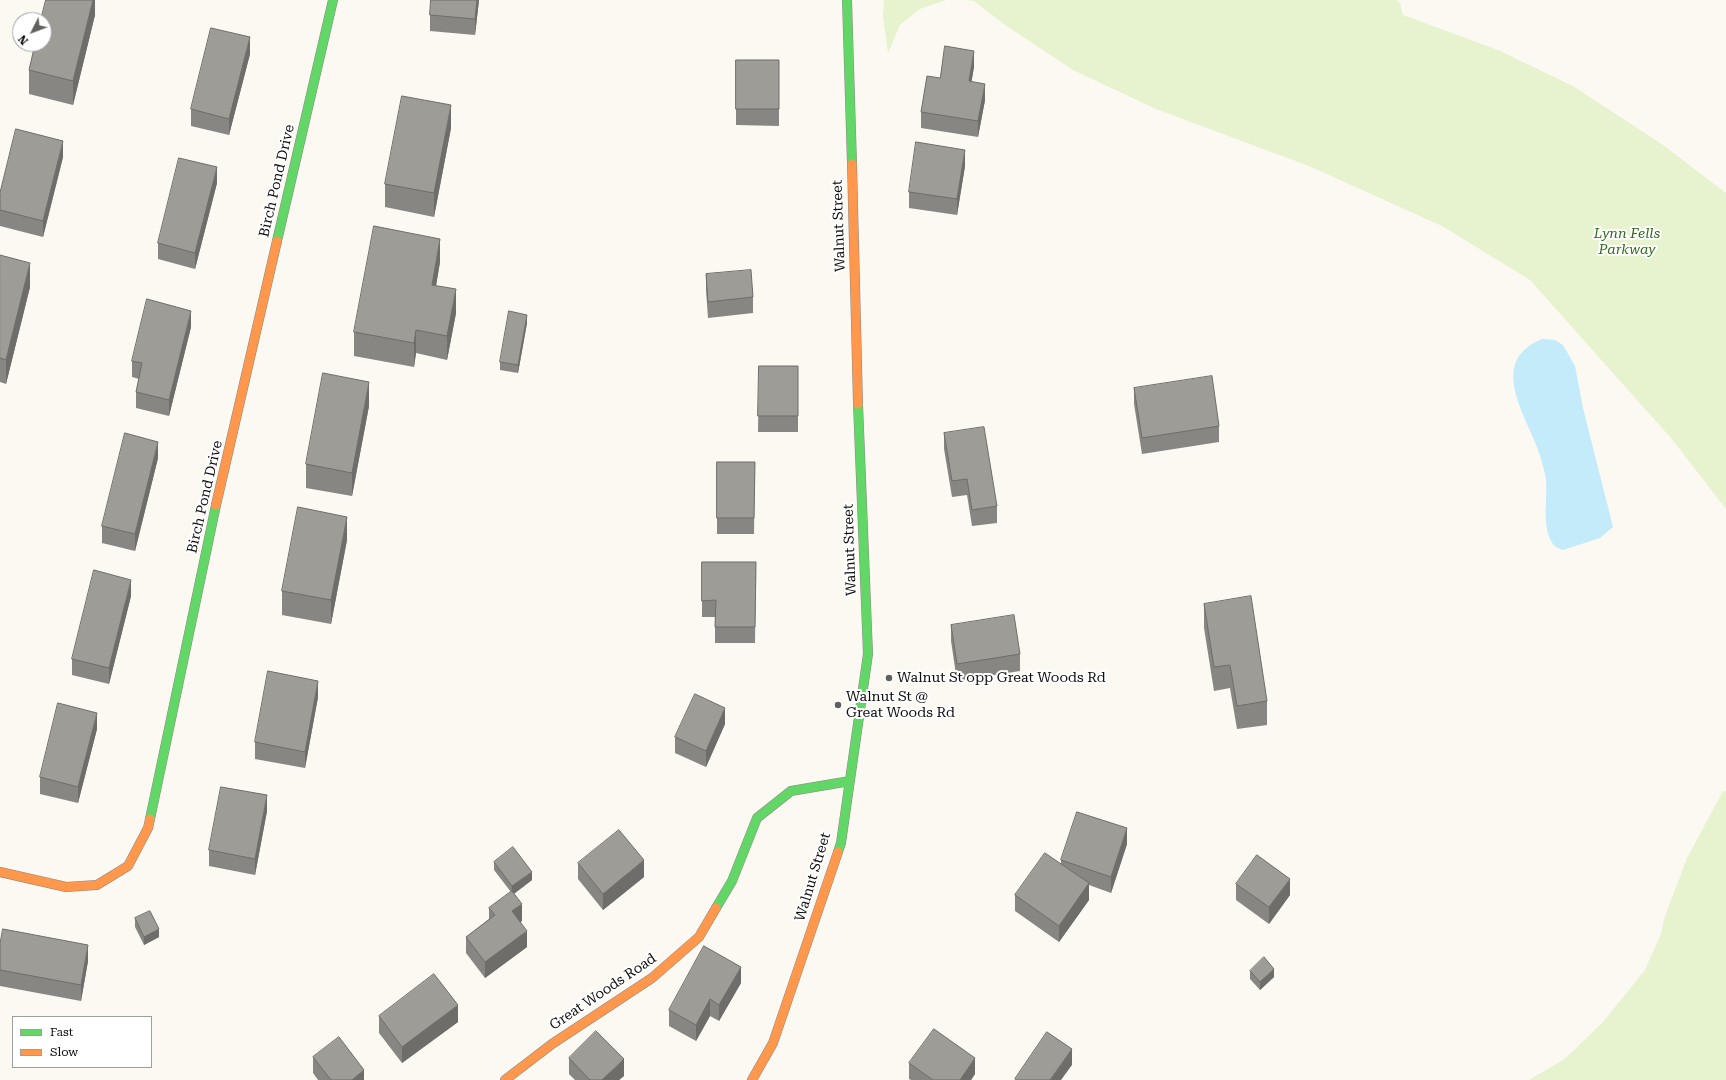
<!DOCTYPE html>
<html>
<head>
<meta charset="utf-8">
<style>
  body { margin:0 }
  #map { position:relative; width:1726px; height:1080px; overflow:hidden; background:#fbf9f2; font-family:"Roboto Serif",serif }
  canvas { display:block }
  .legend { position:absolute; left:12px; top:1016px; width:140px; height:52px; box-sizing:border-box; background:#fff; border:1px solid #9e9e9e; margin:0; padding:5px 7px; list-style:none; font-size:12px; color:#0d0d0d }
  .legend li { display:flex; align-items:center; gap:8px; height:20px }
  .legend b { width:20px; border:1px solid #9e9e9e }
  .north { position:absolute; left:12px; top:12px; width:40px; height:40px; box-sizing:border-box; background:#fff; border:1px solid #9e9e9e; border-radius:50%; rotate:228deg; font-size:11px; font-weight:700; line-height:16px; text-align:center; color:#0d0d0d }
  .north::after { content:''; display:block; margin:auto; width:14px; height:18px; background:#60605d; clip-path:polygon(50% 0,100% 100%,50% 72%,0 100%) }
</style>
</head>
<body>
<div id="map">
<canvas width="1726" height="1080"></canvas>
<ul class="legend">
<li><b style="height:5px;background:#63d668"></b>Fast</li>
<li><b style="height:5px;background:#ff974d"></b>Slow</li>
</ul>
<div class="north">N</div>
</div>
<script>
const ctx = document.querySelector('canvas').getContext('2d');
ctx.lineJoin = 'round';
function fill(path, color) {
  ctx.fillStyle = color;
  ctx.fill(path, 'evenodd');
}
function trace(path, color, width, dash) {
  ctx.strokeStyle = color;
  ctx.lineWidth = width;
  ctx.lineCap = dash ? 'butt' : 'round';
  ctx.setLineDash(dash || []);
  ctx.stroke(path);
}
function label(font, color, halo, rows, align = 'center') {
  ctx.font = font + ' "Roboto Serif",serif';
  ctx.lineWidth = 4;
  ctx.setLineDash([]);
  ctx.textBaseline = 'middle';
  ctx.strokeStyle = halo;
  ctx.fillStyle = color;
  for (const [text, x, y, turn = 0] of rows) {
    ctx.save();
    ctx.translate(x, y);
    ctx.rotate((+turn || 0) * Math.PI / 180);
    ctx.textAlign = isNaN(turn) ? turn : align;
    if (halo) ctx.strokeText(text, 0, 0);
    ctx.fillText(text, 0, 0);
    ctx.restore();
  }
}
fill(new Path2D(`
  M 884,0 L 946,0 L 920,9 L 900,25 L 888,53 L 883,16 Z
  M 965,0 L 1397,0 L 1400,3 L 1403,15 L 1498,50 L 1573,86 L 1663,145 L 1726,193 L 1726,509 L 1671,438 L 1530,280 L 1442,226 L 1309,166 L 1156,109 L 1073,70 L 1005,25 L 974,1 Z
  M 1723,791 L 1726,791 L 1726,1080 L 1529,1080 L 1563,1060 L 1574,1050 L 1603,1022 L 1645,970 L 1661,934 L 1664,919 L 1687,858 Z`), '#e7f3cf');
fill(new Path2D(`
  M 1542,339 L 1555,340 L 1563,345 L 1575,366 L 1583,408 L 1613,527 L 1600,538 L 1563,550 C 1560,549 1554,547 1553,544 C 1541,527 1548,499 1546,481 C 1546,476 1544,471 1543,466 C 1535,425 1481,364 1542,339 Z`), '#c4ebf9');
const fast = new Path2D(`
  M 847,0 L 852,164
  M 277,241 L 333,0
  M 150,819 L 216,505
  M 838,852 L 841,843 L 868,654 L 858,404
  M 716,908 L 732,881 L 757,818 L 791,791 L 850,781`);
const slow = new Path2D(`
  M 852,164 L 858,404
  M 216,505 L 277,241
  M 0,872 L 66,887 L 97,885 L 128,866 L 148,828 L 150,819
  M 505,1080 L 552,1044 L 652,978 L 699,937 L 716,908
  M 752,1080 L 773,1043 L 838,852`);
trace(fast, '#8b8a87', 10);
trace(slow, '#8b8a87', 10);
trace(fast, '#63d668', 9);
trace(slow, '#ff974d', 9);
fill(new Path2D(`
  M 95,0 L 95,15 L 73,105 L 29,94 L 29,70 Z
  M 431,0 L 479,0 L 475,35 L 430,31 L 430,15 Z
  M 250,54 L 229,135 L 191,126 L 191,109 Z
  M 736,60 L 779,60 L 779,126 L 736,125 Z
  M 974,67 L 971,82 L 985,100 L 978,137 L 921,128 L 921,112 L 940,78 Z
  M 451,128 L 434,217 L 385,207 L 385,184 Z
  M 63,157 L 43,237 L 0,226 L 0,193 Z
  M 965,166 L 957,215 L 909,208 L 909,192 Z
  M 217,183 L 195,269 L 158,259 L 158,243 Z
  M 0,255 L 30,287 L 6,384 L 0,382 Z
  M 440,262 L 436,286 L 456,313 L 447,360 L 416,353 L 414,367 L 354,356 L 354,332 Z
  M 706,274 L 753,297 L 753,313 L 708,318 L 706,290 Z
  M 527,323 L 518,373 L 500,370 L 500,362 Z
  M 191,327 L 169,416 L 136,408 L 136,392 L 139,379 L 132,377 L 132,361 Z
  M 759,366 L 798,366 L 798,432 L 758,432 Z
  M 1134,388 L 1219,426 L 1219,442 L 1142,454 L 1134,404 Z
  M 369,406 L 352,496 L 306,488 L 306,464 Z
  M 944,433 L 997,506 L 997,523 L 972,526 L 967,495 L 952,497 L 944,449 Z
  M 158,458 L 135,551 L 102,543 L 102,526 Z
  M 717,462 L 755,462 L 754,534 L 717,534 Z
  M 347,540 L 331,624 L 282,615 L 282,591 Z
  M 702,562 L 756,562 L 755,643 L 715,643 L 715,617 L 702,617 Z
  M 131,596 L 109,684 L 72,675 L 72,659 Z
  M 1204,604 L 1267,701 L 1267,725 L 1237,729 L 1230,688 L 1214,691 L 1204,628 Z
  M 951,625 L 1020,654 L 1020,671 L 957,681 L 951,641 Z
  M 318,697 L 305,768 L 255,759 L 255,742 Z
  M 725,724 L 706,767 L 675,753 L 675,737 Z
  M 97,729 L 78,803 L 40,794 L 40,777 Z
  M 267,811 L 255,875 L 209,866 L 209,850 Z
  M 1127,844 L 1111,893 L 1089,885 L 1089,900 L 1059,942 L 1015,911 L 1015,895 L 1061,864 L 1061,860 Z
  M 494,862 L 532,880 L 514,894 L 522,921 L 520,922 L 527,947 L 485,978 L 466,953 L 466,937 L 489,919 L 489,908 L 511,892 L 494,870 Z
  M 578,863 L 644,877 L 603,910 L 578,879 Z
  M 1236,884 L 1290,895 L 1269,924 L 1236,900 Z
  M 135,918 L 159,937 L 144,945 L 135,927 Z
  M 0,944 L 88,961 L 81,1001 L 0,986 Z
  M 1250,971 L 1274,977 L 1260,990 L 1250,979 Z
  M 741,983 L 719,1021 L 710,1016 L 696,1041 L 669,1026 L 669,1010 Z
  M 379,1016 L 458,1022 L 402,1063 L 379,1033 Z
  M 313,1057 L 364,1080 L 318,1080 L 313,1073 Z
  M 569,1058 L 624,1076 L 619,1080 L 575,1080 L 569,1074 Z
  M 909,1063 L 975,1074 L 971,1080 L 911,1080 L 909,1079 Z`), '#888682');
fill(new Path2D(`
  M 93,0 L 95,0 L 95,15 L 73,105 L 73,81 Z
  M 477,0 L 479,0 L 475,35 L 475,19 Z
  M 250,37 L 250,54 L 229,135 L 229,119 Z
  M 974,51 L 974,67 L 969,97 L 969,81 Z
  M 985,84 L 985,100 L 978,137 L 978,121 Z
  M 451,105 L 451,128 L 434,217 L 434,193 Z
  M 63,141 L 63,157 L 43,237 L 43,221 Z
  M 965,150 L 965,166 L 957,215 L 957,199 Z
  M 217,167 L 217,183 L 195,269 L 195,253 Z
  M 440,239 L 440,262 L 432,309 L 432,285 Z
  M 30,263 L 30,287 L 6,384 L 6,360 Z
  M 456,289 L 456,313 L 447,360 L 447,336 Z
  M 191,311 L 191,327 L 169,416 L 169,400 Z
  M 527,315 L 527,323 L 518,373 L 518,365 Z
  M 416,330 L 416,353 L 414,367 L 414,343 Z
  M 369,382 L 369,406 L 352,496 L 352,473 Z
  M 158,442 L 158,458 L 135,551 L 135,534 Z
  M 347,517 L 347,540 L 331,624 L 331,600 Z
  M 131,580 L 131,596 L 109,684 L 109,668 Z
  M 318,681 L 318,697 L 305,768 L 305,752 Z
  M 725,708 L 725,724 L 706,767 L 706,751 Z
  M 97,713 L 97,729 L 78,803 L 78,787 Z
  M 267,795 L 267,811 L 255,875 L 255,859 Z
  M 1127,828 L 1127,844 L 1111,893 L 1111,877 Z
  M 644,860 L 644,877 L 603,910 L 603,894 Z
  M 532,872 L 532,880 L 512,895 L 512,886 Z
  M 1290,879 L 1290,895 L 1269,924 L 1269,907 Z
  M 1089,883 L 1089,900 L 1059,942 L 1059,926 Z
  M 522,904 L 522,921 L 512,928 L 512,911 Z
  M 159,929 L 159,937 L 144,945 L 144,937 Z
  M 527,931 L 527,947 L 485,978 L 485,962 Z
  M 88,945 L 88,961 L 81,1001 L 81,985 Z
  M 741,967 L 741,983 L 719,1021 L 719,1005 Z
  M 1274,969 L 1274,977 L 1260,990 L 1260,982 Z
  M 710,999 L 710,1016 L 696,1041 L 696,1025 Z
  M 458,1005 L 458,1022 L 402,1063 L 402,1047 Z
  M 1072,1049 L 1072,1065 L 1061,1080 L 1050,1080 Z
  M 975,1058 L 975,1074 L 971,1080 L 960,1080 Z
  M 624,1059 L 624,1076 L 619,1080 L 602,1080 Z
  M 364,1070 L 364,1080 L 352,1080 Z`), '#6f6d6a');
const building = new Path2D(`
  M 46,0 L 93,0 L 73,81 L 29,70 L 35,44 L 44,44 L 44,20 L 41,20 Z
  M 431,0 L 477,0 L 475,19 L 430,15 Z
  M 211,28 L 250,37 L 229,119 L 191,109 Z
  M 945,46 L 974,51 L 969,81 L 985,84 L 978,121 L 921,112 L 927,76 L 940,78 Z
  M 736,60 L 779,60 L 779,109 L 736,109 Z
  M 402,96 L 451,105 L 434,193 L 385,184 Z
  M 16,129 L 63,141 L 43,221 L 0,210 L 0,193 Z
  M 916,142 L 965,150 L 957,199 L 909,192 Z
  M 179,158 L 217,167 L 195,253 L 158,243 Z
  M 374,226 L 440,239 L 432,285 L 456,289 L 447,336 L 416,330 L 414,343 L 354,332 Z
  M 0,255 L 30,263 L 6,360 L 0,358 Z
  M 751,270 L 753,297 L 708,302 L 706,274 Z
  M 147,299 L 191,311 L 169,400 L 136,392 L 142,363 L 132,361 Z
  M 509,311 L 527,315 L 518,365 L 500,362 Z
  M 759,366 L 798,366 L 798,416 L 758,416 Z
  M 323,373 L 369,382 L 352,473 L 306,464 Z
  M 1212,376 L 1219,426 L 1142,438 L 1134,388 Z
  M 984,427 L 997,506 L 972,510 L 967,479 L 952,481 L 944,433 Z
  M 125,433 L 158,442 L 135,534 L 102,526 Z
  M 717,462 L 755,462 L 754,518 L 717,518 Z
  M 298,507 L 347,517 L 331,600 L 282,591 Z
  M 702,562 L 756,562 L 755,627 L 715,627 L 716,600 L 702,601 Z
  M 94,570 L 131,580 L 109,668 L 72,659 Z
  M 1251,596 L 1267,701 L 1237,706 L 1230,665 L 1214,667 L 1204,604 Z
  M 1014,615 L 1020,654 L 957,664 L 951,625 Z
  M 268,671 L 318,681 L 305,752 L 255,742 Z
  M 695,694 L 725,708 L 706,751 L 675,737 Z
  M 58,703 L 97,713 L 78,787 L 40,777 Z
  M 221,787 L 267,795 L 255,859 L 209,850 Z
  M 1077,812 L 1127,828 L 1111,877 L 1061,860 Z
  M 619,830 L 644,860 L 603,894 L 578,863 Z
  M 513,847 L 532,872 L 512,886 L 494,862 Z
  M 1045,853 L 1089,883 L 1059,926 L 1015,895 Z
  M 1257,855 L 1290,879 L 1269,907 L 1236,884 Z
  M 512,891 L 522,904 L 512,911 L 527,931 L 485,962 L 466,937 L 495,915 L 489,908 Z
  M 150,911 L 159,929 L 144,937 L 135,918 Z
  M 3,929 L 88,945 L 81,985 L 0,970 L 0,944 Z
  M 704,946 L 741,967 L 719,1005 L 710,999 L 696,1025 L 669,1010 Z
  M 1264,957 L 1274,969 L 1260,982 L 1250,971 Z
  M 434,974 L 458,1005 L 402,1047 L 379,1016 Z
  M 934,1029 L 975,1058 L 960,1080 L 933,1080 L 909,1063 Z
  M 596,1031 L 624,1059 L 602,1080 L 590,1080 L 569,1058 Z
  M 1047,1032 L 1072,1049 L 1050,1080 L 1016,1080 L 1015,1079 Z
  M 339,1037 L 364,1070 L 352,1080 L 331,1080 L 313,1057 Z`);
fill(building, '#9e9c97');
trace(building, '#6f6d6a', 1);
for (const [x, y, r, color] of [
  [889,678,4,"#60605d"],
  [838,705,4,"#60605d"]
]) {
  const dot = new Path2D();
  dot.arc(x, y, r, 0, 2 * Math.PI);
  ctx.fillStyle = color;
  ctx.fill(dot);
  trace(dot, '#fff', 1.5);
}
label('14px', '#0d0d0d', '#fff', [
  ["Birch Pond Drive",277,181,-77],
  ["Walnut Street",839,226,-92],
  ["Birch Pond Drive",205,497,-77],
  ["Walnut Street",850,550,-92],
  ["Walnut Street",813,877,-73],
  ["Great Woods Road",603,992,-34]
]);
label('italic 14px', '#306c17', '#fff', [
  ["Lynn Fells",1627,234],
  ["Parkway",1627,250]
]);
label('14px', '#0d0d0d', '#fff', [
  ["Walnut St opp Great Woods Rd",897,678],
  ["Walnut St @",846,697],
  ["Great Woods Rd",846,713]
], 'left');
</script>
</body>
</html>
